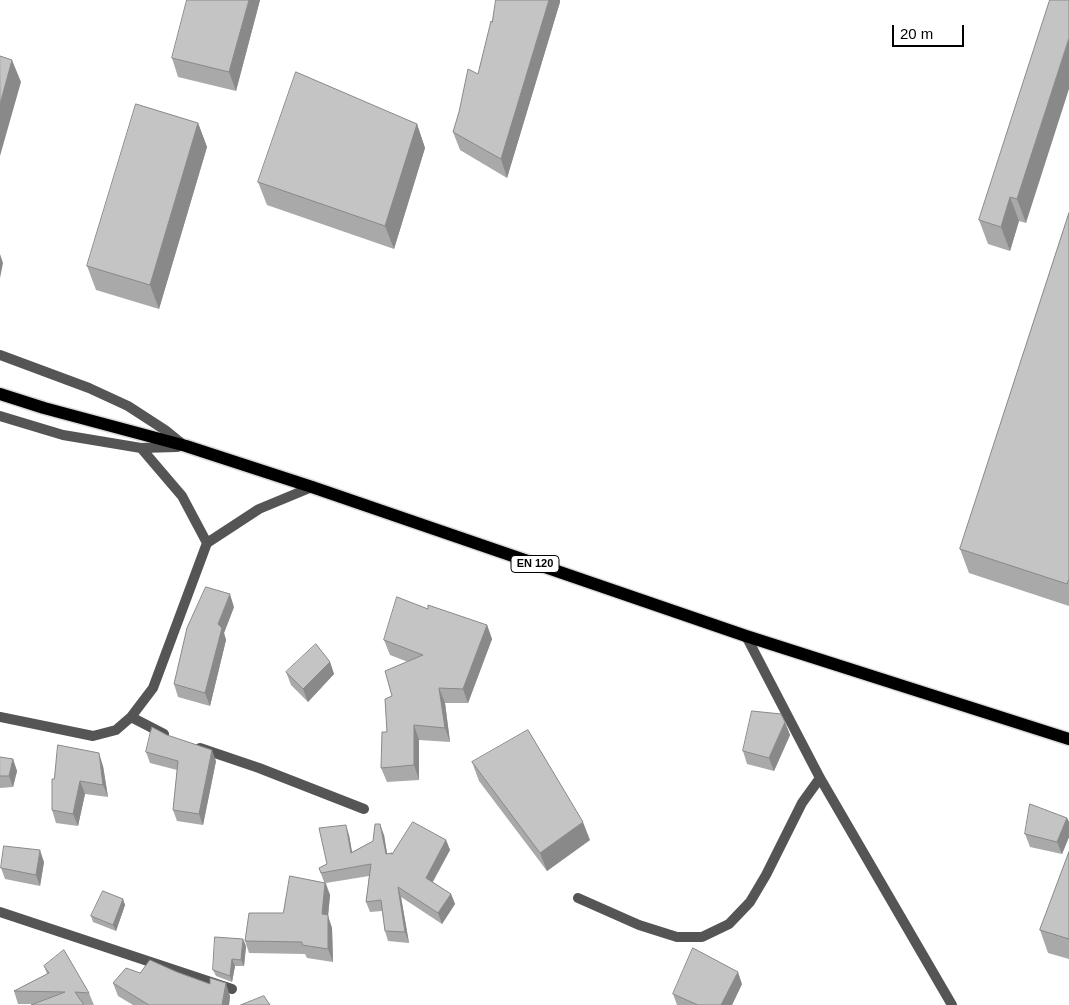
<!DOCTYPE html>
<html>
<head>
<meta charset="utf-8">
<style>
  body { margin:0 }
  #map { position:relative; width:1069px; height:1005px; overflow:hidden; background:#fff; font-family:Helvetica,sans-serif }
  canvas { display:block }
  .scale { position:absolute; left:892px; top:25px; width:72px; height:22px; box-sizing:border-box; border:2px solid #000; border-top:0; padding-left:6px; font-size:15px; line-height:18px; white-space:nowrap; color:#000; -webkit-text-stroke:4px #fff; paint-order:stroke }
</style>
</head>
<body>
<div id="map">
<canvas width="1069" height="1005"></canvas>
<div class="scale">20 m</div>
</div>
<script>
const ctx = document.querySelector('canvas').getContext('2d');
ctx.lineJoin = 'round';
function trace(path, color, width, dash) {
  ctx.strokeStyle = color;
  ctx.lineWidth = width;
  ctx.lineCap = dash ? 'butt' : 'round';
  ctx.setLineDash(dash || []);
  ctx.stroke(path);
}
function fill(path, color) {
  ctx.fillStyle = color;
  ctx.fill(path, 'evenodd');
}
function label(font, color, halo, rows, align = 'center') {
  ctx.font = font + ' Helvetica,sans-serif';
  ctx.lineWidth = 4;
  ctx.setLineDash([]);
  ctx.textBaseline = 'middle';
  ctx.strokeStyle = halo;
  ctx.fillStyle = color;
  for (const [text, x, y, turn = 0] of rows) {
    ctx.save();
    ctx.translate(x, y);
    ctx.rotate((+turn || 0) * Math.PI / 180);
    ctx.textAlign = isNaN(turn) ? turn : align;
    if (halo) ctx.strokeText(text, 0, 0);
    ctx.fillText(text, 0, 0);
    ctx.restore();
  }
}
const primary = new Path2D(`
  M 0,394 L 44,408 L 186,446 L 312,487 L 746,636 L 1069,739`);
trace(primary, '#dbdbdb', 15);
trace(new Path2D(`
  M 0,355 L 89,388 L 128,406 L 165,430 L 181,443
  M 0,416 L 63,435 L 141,448 L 177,447
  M 141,448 L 182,496 L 207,543
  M 746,636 L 820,778 L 952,1005
  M 0,717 L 93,736 L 116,730 L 131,717 L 153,688 L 207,543 L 259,509 L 312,487
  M 131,717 L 164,734
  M 200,748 L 259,768 L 364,809
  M 578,898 L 639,925 L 677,937 L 702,937 L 729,924 L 750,902 L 766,875 L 802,803 L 820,778
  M 0,912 L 232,989`), '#555', 10);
trace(primary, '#000', 12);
fill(new Path2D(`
  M 260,0 L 236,91 L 178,77 L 172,58 Z
  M 1050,0 L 1026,223 L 1019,221 L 1010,251 L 988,244 L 979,220 Z
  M 560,2 L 507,178 L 460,150 L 453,132 L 478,74 L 492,22 Z
  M 198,123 L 207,147 L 159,309 L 96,290 L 87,266 Z
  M 417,124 L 425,148 L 394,249 L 267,205 L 258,182 Z
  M 1069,213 L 1069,606 L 969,573 L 960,549 Z
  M 234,607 L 224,633 L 226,640 L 210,706 L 178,697 L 174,684 Z
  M 428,609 L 487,625 L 492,639 L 468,703 L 445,703 L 450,742 L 419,740 L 419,780 L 387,782 L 381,768 L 392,696 L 408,662 L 390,655 L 384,640 Z
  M 330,662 L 334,674 L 308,702 L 291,685 L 286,672 Z
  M 785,722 L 790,735 L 774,771 L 747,764 L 743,751 Z
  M 146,752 L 216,761 L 203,825 L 177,821 L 173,810 L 177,770 L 150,763 Z
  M 0,757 L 13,759 L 17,771 L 13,787 L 0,788 Z
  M 472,762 L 590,840 L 547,871 L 479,781 Z
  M 103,766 L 108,797 L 85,794 L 78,826 L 56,823 L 52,810 L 54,779 Z
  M 1067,818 L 1069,822 L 1069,837 L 1062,854 L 1030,847 L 1025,834 Z
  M 349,835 L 352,852 L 373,841 L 384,835 L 387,854 L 393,854 L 446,840 L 450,850 L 433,882 L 451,894 L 455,904 L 442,924 L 401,897 L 409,943 L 388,941 L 385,931 L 382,911 L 370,912 L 366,902 L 369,876 L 326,883 L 330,895 L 328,916 L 332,928 L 333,962 L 307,958 L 305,954 L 249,953 L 245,941 L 283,913 L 324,882 L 319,868 L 327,864 Z
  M 1069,852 L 1069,959 L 1048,953 L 1040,930 Z
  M 44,862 L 40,886 L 5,879 L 1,868 Z
  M 123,899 L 125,905 L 116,931 L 93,922 L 91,916 Z
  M 246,946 L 244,966 L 235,966 L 232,982 L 216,976 L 213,970 Z
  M 44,966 L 89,993 L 94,1005 L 31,1005 L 33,1004 L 18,1004 L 14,991 L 47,974 Z
  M 140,973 L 230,996 L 229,1005 L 133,1005 L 118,996 L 113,983 Z
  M 742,984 L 732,1005 L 677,1005 L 673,994 Z`), '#a9a9a9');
fill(new Path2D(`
  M 249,0 L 260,0 L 236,91 L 229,72 Z
  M 549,0 L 560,0 L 560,2 L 507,178 L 501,159 Z
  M 1069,38 L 1069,89 L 1026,223 L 1017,199 Z
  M 12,60 L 21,82 L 0,156 L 0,104 Z
  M 198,123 L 207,147 L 159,309 L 150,285 Z
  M 417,124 L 425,148 L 394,249 L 385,226 Z
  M 1010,197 L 1019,221 L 1010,251 L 1001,227 Z
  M 0,254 L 3,263 L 0,278 Z
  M 230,594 L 234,607 L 224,633 L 226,640 L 210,706 L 205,693 L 218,624 Z
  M 487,625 L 492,639 L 468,703 L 463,689 Z
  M 330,662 L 334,674 L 308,702 L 303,689 Z
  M 439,688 L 445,703 L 450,742 L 445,728 Z
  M 785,722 L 790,735 L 774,771 L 769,758 Z
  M 414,725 L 419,740 L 419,780 L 414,765 Z
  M 212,750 L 216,761 L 203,825 L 199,814 Z
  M 99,753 L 103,766 L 108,797 L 103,785 Z
  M 13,759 L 17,771 L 13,787 L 9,776 Z
  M 80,781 L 85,794 L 78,826 L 73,814 Z
  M 1067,818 L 1069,822 L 1069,837 L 1062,854 L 1057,842 Z
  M 583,822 L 590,840 L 547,871 L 540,853 Z
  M 380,824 L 384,835 L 389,865 L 386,854 Z
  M 346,825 L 349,835 L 354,863 L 351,853 Z
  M 446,840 L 450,850 L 429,888 L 426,878 Z
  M 40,850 L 44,862 L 40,886 L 36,875 Z
  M 325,883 L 330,895 L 328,916 L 332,928 L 333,962 L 328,949 L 322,914 Z
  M 398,887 L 401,897 L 409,943 L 405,932 Z
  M 451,894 L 455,904 L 442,924 L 438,913 Z
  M 123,899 L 125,905 L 116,931 L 113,925 Z
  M 243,939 L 246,946 L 244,966 L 241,960 Z
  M 232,959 L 235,966 L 232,982 L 230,976 Z
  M 738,972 L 742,984 L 732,1005 L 721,1005 Z
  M 226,983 L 230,996 L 229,1005 L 222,1005 Z`), '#898989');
const building = new Path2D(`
  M 187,0 L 249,0 L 229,72 L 172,58 Z
  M 496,0 L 549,0 L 501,159 L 453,132 L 459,112 L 468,69 L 478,74 L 491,21 L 492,22 Z
  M 1050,0 L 1069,0 L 1069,38 L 1017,199 L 1010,197 L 1001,227 L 979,220 Z
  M 0,56 L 12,60 L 0,104 Z
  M 296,72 L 417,124 L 385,226 L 258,182 Z
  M 136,104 L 198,123 L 150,285 L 87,266 Z
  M 1069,213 L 1069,579 L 1067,584 L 960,549 Z
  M 206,587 L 230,594 L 218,624 L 222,628 L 205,693 L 174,684 L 187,628 Z
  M 397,597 L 428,609 L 428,605 L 487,625 L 463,689 L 439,688 L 445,728 L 414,725 L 414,765 L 381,768 L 382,732 L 387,732 L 385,699 L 392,696 L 385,671 L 423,655 L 384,640 Z
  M 316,644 L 330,662 L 303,689 L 286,672 Z
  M 752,711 L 781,714 L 785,722 L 769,758 L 743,751 Z
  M 152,727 L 167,735 L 212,750 L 199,814 L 173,810 L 178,761 L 146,752 Z
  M 528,730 L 583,822 L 540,853 L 472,762 Z
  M 58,745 L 99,753 L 103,785 L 80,781 L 73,814 L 52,810 L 52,779 L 54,779 Z
  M 0,757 L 13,759 L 9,776 L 0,776 Z
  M 1030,804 L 1067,818 L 1057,842 L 1025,834 Z
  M 413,822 L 446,840 L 426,878 L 451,894 L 438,913 L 398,887 L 405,932 L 385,931 L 381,900 L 366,902 L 371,864 L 321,873 L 319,868 L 327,864 L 319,828 L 346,825 L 351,853 L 373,841 L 375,824 L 380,824 L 386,854 L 392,853 L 392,854 Z
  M 4,846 L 40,850 L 36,875 L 1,868 Z
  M 1069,852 L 1069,939 L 1040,930 Z
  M 290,876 L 325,883 L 322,914 L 328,915 L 328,949 L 302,945 L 302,942 L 245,941 L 249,913 L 283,913 Z
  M 103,891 L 123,899 L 113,925 L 91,916 Z
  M 215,937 L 243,939 L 241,960 L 232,959 L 230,976 L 213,970 Z
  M 693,948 L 738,972 L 721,1005 L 698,1005 L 673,994 Z
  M 64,950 L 89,993 L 75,992 L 84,1005 L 31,1005 L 65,992 L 14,991 L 49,973 L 44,966 Z
  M 150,960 L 177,972 L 210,984 L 210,978 L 226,983 L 222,1005 L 149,1005 L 113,983 L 126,968 L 140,973 Z
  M 264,996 L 270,1005 L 241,1005 Z`);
fill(building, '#c4c4c4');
trace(building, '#898989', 1);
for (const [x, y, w] of [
  [535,564,48]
]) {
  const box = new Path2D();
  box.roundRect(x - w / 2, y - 8.5, w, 17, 4);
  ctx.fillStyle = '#fff';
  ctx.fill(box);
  trace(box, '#000', 1);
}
label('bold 11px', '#000', null, [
  ["EN 120",535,564]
]);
</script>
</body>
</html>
